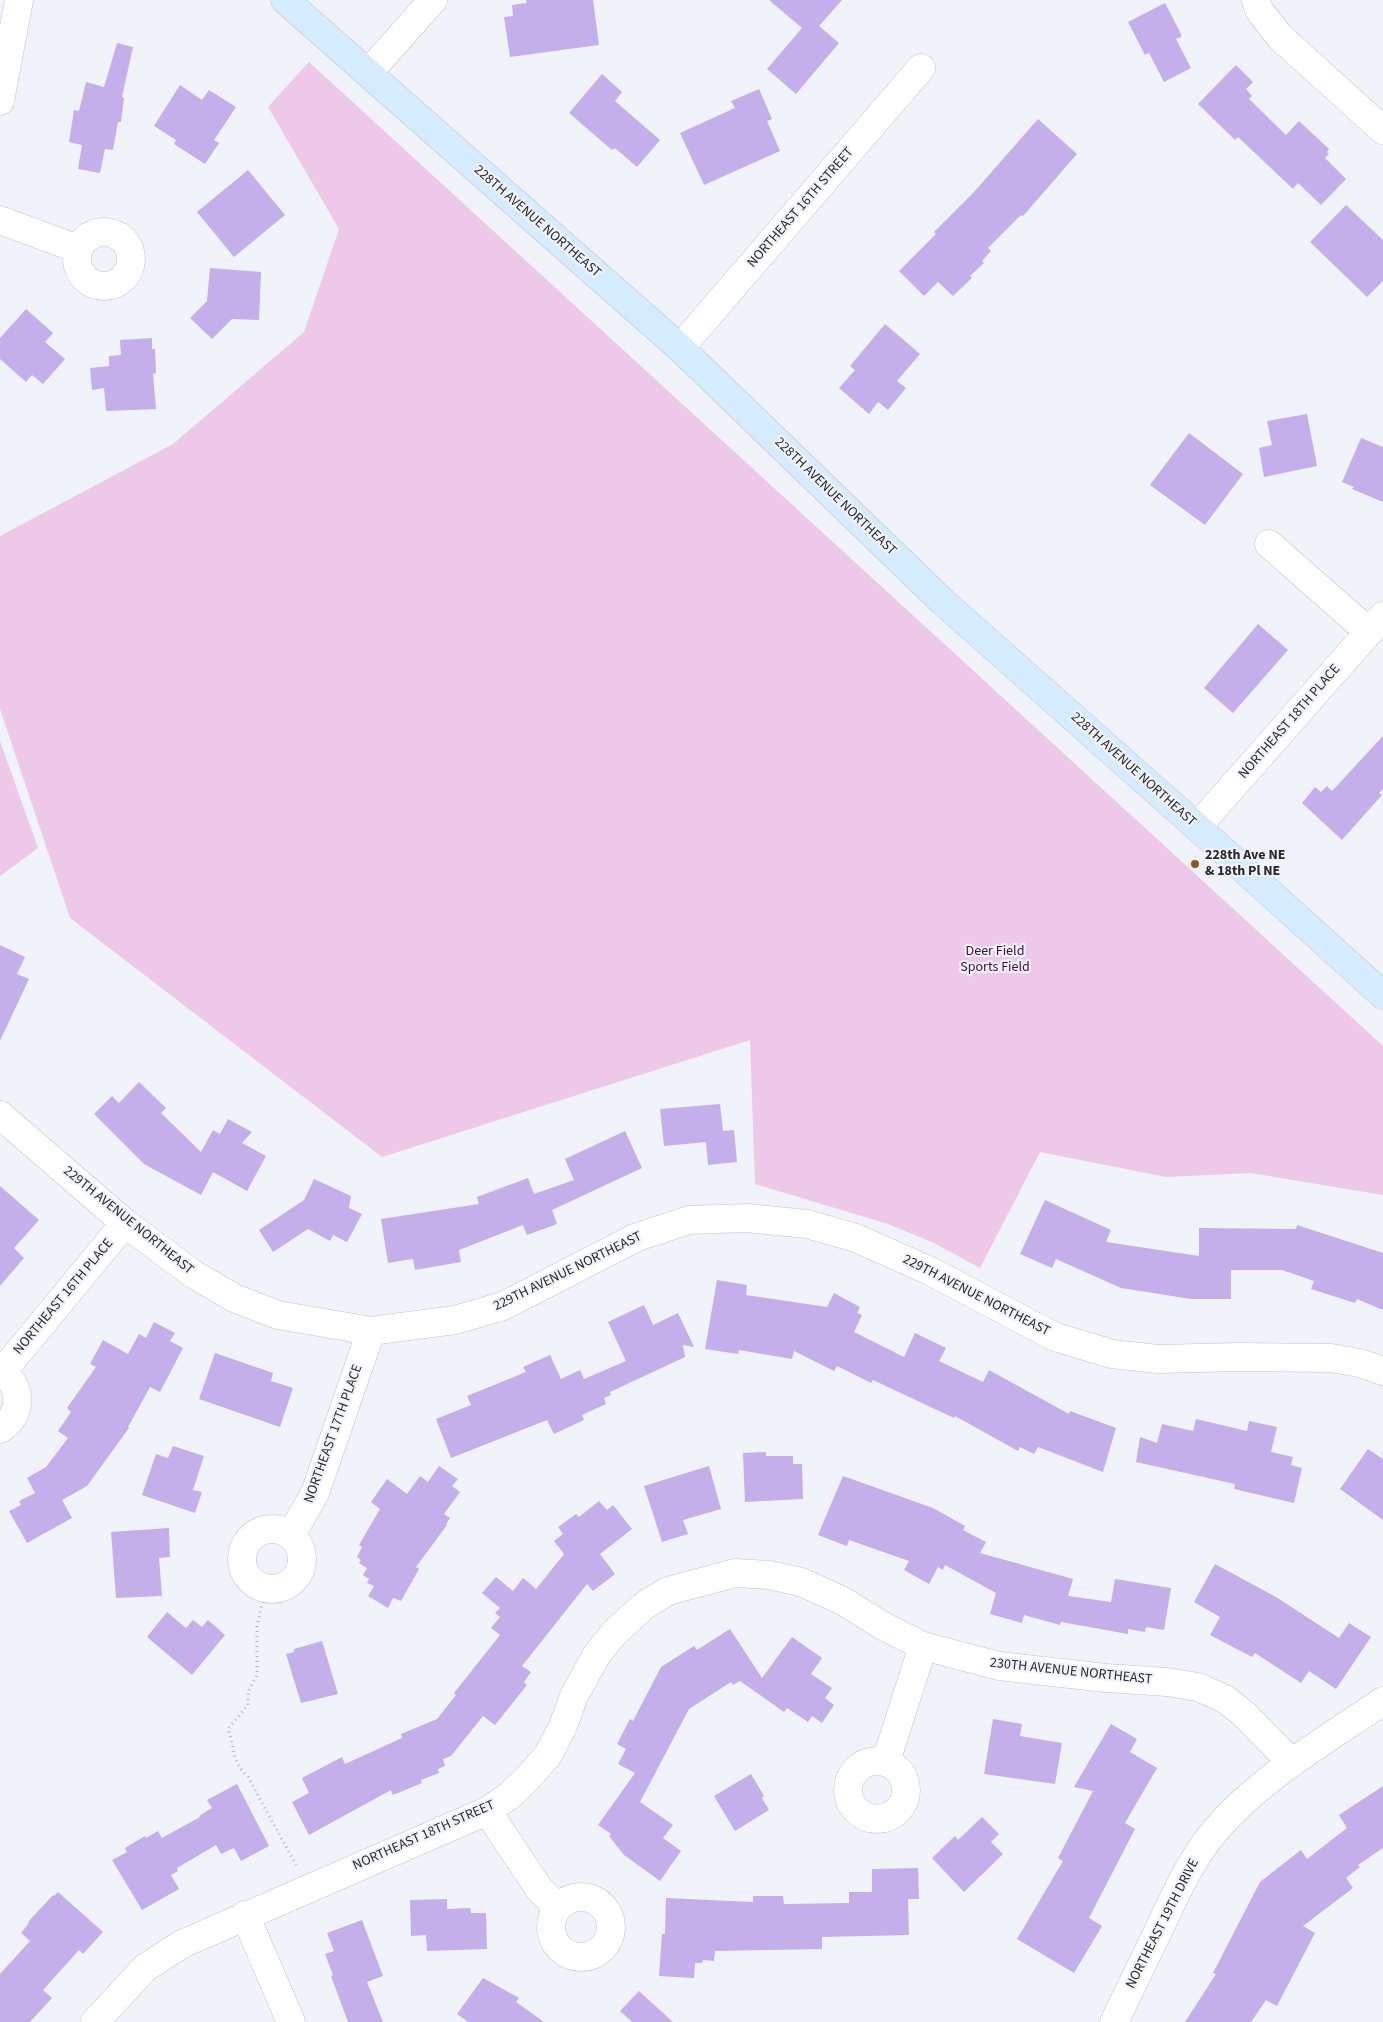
<!DOCTYPE html>
<html>
<head>
<meta charset="utf-8">
<style>
  body { margin:0 }
  canvas { display:block; background:#f0f3fa }
</style>
</head>
<body>
<canvas width="1383" height="2022"></canvas>
<script>
const ctx = document.querySelector('canvas').getContext('2d');
ctx.lineJoin = 'round';
function fill(path, color) {
  ctx.fillStyle = color;
  ctx.fill(path, 'evenodd');
}
function trace(path, color, width, dash) {
  ctx.strokeStyle = color;
  ctx.lineWidth = width;
  ctx.lineCap = dash ? 'butt' : 'round';
  ctx.setLineDash(dash || []);
  ctx.stroke(path);
}
function label(font, color, halo, rows, align = 'center') {
  ctx.font = font + ' "Source Sans 3",sans-serif';
  ctx.lineWidth = 4.5;
  ctx.setLineDash([]);
  ctx.textBaseline = 'middle';
  ctx.strokeStyle = halo;
  ctx.fillStyle = color;
  for (const [text, x, y, turn = 0] of rows) {
    ctx.save();
    ctx.translate(x, y);
    ctx.rotate((+turn || 0) * Math.PI / 180);
    ctx.textAlign = isNaN(turn) ? turn : align;
    if (halo) ctx.strokeText(text, 0, 0);
    ctx.fillText(text, 0, 0);
    ctx.restore();
  }
}
fill(new Path2D(`
  M 309,62 L 1383,1046 L 1383,1195 L 1251,1173 L 1166,1177 L 1040,1152 L 980,1268 L 934,1243 L 888,1224 L 755,1184 L 750,1040 L 382,1157 L 70,918 L 0,709 L 0,536 L 173,444 L 304,332 L 339,229 L 268,107 Z
  M 0,741 L 38,848 L 0,876 Z`), '#edc8e9');
fill(new Path2D(`
  M 526,0 L 593,0 L 599,45 L 510,57 L 504,17 L 513,16 L 512,5 L 527,3 Z
  M 769,0 L 842,0 L 819,26 L 839,43 L 796,94 L 767,69 L 802,28 Z
  M 1165,3 L 1181,34 L 1181,37 L 1176,39 L 1191,68 L 1164,82 L 1149,53 L 1145,55 L 1128,22 Z
  M 117,43 L 133,47 L 122,97 L 124,98 L 121,122 L 118,122 L 113,150 L 105,149 L 100,173 L 78,169 L 82,145 L 69,142 L 74,110 L 79,111 L 86,82 L 104,87 Z
  M 1236,65 L 1253,82 L 1246,89 L 1252,96 L 1249,99 L 1286,135 L 1299,121 L 1329,149 L 1327,152 L 1329,154 L 1325,158 L 1346,179 L 1321,205 L 1298,183 L 1293,189 L 1238,137 L 1235,140 L 1198,104 Z
  M 602,74 L 622,92 L 615,101 L 660,140 L 637,167 L 615,148 L 612,150 L 569,113 Z
  M 180,85 L 202,100 L 209,90 L 236,107 L 214,140 L 219,143 L 205,164 L 174,144 L 176,140 L 154,126 Z
  M 759,89 L 772,119 L 767,121 L 780,151 L 704,185 L 680,133 L 735,108 L 731,101 Z
  M 1038,119 L 1077,154 L 1023,216 L 1021,215 L 988,248 L 991,251 L 982,261 L 984,263 L 970,276 L 972,278 L 953,296 L 938,282 L 924,296 L 899,271 L 936,234 L 934,232 L 974,192 Z
  M 248,170 L 285,215 L 234,257 L 197,212 Z
  M 1346,205 L 1383,240 L 1383,281 L 1367,297 L 1310,242 Z
  M 210,268 L 261,272 L 259,320 L 232,319 L 212,339 L 190,318 L 207,301 Z
  M 26,309 L 53,333 L 45,342 L 65,359 L 43,384 L 32,375 L 26,382 L 0,359 L 0,338 Z
  M 885,324 L 920,354 L 897,381 L 906,388 L 888,410 L 878,402 L 869,414 L 839,388 L 855,370 L 850,366 Z
  M 152,338 L 152,349 L 155,349 L 156,373 L 153,374 L 156,409 L 106,411 L 104,388 L 92,390 L 90,368 L 109,366 L 109,356 L 121,355 L 120,340 Z
  M 1307,414 L 1317,466 L 1264,477 L 1259,448 L 1272,445 L 1267,421 Z
  M 1189,433 L 1243,474 L 1205,525 L 1150,485 Z
  M 1361,438 L 1383,447 L 1383,502 L 1352,489 L 1354,487 L 1342,482 Z
  M 1258,624 L 1288,650 L 1233,713 L 1204,688 Z
  M 1383,736 L 1383,789 L 1379,793 L 1382,795 L 1342,840 L 1302,803 L 1315,787 L 1321,792 L 1327,786 L 1332,791 Z
  M 0,945 L 25,957 L 17,974 L 29,979 L 0,1041 Z
  M 139,1082 L 166,1108 L 161,1113 L 201,1152 L 213,1130 L 220,1134 L 228,1119 L 252,1132 L 242,1143 L 266,1156 L 247,1191 L 213,1172 L 201,1195 L 144,1164 L 94,1114 L 112,1096 L 119,1103 Z
  M 720,1104 L 723,1131 L 734,1130 L 737,1162 L 708,1165 L 706,1142 L 664,1146 L 660,1109 Z
  M 625,1131 L 642,1168 L 552,1210 L 557,1224 L 527,1235 L 523,1225 L 459,1250 L 461,1262 L 415,1270 L 413,1259 L 388,1263 L 381,1219 L 479,1204 L 477,1197 L 528,1178 L 534,1194 L 574,1180 L 565,1159 Z
  M 314,1179 L 351,1196 L 349,1208 L 362,1214 L 347,1242 L 333,1235 L 330,1241 L 308,1229 L 273,1252 L 259,1230 L 304,1200 Z
  M 0,1186 L 39,1220 L 14,1248 L 24,1258 L 0,1286 Z
  M 1045,1200 L 1111,1230 L 1106,1242 L 1199,1256 L 1199,1228 L 1296,1229 L 1297,1225 L 1383,1253 L 1383,1310 L 1357,1299 L 1355,1303 L 1311,1289 L 1314,1281 L 1282,1270 L 1231,1270 L 1231,1299 L 1191,1299 L 1121,1288 L 1056,1259 L 1052,1268 L 1020,1254 Z
  M 717,1280 L 747,1285 L 746,1295 L 827,1307 L 834,1293 L 860,1307 L 857,1313 L 862,1315 L 854,1332 L 904,1357 L 915,1333 L 946,1348 L 939,1361 L 983,1382 L 989,1370 L 1069,1414 L 1070,1411 L 1116,1428 L 1103,1472 L 1038,1447 L 1034,1454 L 1020,1447 L 1018,1451 L 955,1416 L 954,1418 L 873,1380 L 871,1383 L 837,1366 L 834,1371 L 794,1351 L 792,1359 L 739,1350 L 738,1354 L 705,1349 Z
  M 644,1305 L 653,1325 L 678,1313 L 694,1347 L 683,1345 L 685,1357 L 610,1392 L 611,1395 L 604,1398 L 606,1404 L 582,1415 L 584,1420 L 554,1434 L 547,1420 L 451,1458 L 436,1419 L 471,1405 L 467,1396 L 526,1372 L 523,1367 L 550,1355 L 561,1379 L 580,1370 L 584,1379 L 626,1361 L 608,1322 Z
  M 154,1322 L 175,1333 L 170,1341 L 183,1348 L 160,1392 L 150,1387 L 128,1427 L 129,1428 L 87,1486 L 62,1500 L 72,1518 L 27,1543 L 9,1511 L 21,1505 L 19,1501 L 35,1493 L 27,1478 L 46,1467 L 68,1438 L 58,1431 L 71,1412 L 67,1408 L 96,1367 L 90,1364 L 103,1340 L 128,1354 L 139,1334 L 146,1338 Z
  M 215,1353 L 273,1373 L 271,1381 L 293,1388 L 280,1427 L 199,1399 Z
  M 1196,1419 L 1247,1431 L 1249,1421 L 1277,1427 L 1271,1452 L 1293,1457 L 1291,1465 L 1302,1468 L 1294,1503 L 1234,1489 L 1235,1484 L 1136,1462 L 1140,1437 L 1157,1443 L 1162,1424 L 1193,1431 Z
  M 173,1446 L 204,1456 L 193,1490 L 202,1492 L 195,1513 L 142,1495 L 156,1454 L 168,1458 Z
  M 1368,1449 L 1383,1459 L 1383,1520 L 1340,1489 Z
  M 766,1452 L 766,1456 L 793,1456 L 793,1464 L 802,1464 L 803,1499 L 745,1502 L 743,1453 Z
  M 439,1466 L 458,1479 L 452,1486 L 460,1492 L 444,1514 L 450,1518 L 446,1524 L 447,1525 L 416,1567 L 419,1569 L 401,1601 L 393,1598 L 388,1608 L 368,1596 L 374,1586 L 367,1583 L 369,1579 L 363,1575 L 367,1568 L 359,1563 L 361,1560 L 357,1557 L 362,1547 L 359,1545 L 380,1509 L 371,1502 L 387,1479 L 407,1494 L 420,1476 L 428,1482 Z
  M 709,1466 L 721,1509 L 683,1520 L 688,1534 L 662,1542 L 644,1486 Z
  M 843,1476 L 933,1508 L 965,1526 L 963,1530 L 986,1542 L 980,1553 L 1073,1579 L 1068,1596 L 1111,1602 L 1115,1579 L 1171,1588 L 1164,1630 L 1146,1627 L 1145,1632 L 1128,1629 L 1128,1634 L 1061,1622 L 1060,1625 L 1024,1615 L 1022,1623 L 990,1614 L 996,1593 L 945,1565 L 943,1570 L 938,1567 L 929,1584 L 904,1570 L 909,1561 L 849,1540 L 847,1546 L 818,1535 Z
  M 599,1501 L 607,1510 L 613,1505 L 632,1529 L 600,1554 L 615,1574 L 593,1591 L 587,1584 L 522,1666 L 531,1672 L 524,1682 L 527,1685 L 495,1725 L 483,1716 L 451,1756 L 443,1759 L 445,1766 L 438,1769 L 439,1773 L 421,1780 L 422,1783 L 393,1795 L 391,1790 L 309,1835 L 292,1802 L 309,1793 L 302,1778 L 342,1757 L 345,1764 L 402,1738 L 401,1734 L 437,1719 L 456,1695 L 454,1693 L 500,1635 L 491,1628 L 500,1617 L 495,1613 L 500,1608 L 482,1593 L 496,1577 L 513,1591 L 523,1578 L 536,1589 L 564,1554 L 554,1541 L 563,1534 L 558,1527 L 576,1514 L 579,1517 Z
  M 169,1528 L 170,1557 L 159,1558 L 162,1596 L 116,1598 L 111,1532 Z
  M 1215,1564 L 1276,1597 L 1339,1638 L 1349,1623 L 1371,1637 L 1336,1689 L 1309,1671 L 1301,1683 L 1255,1653 L 1252,1657 L 1210,1635 L 1220,1617 L 1194,1602 Z
  M 167,1612 L 186,1628 L 193,1620 L 202,1627 L 208,1620 L 225,1635 L 192,1675 L 147,1637 Z
  M 730,1629 L 762,1678 L 792,1637 L 822,1658 L 811,1674 L 832,1688 L 825,1698 L 834,1705 L 822,1723 L 812,1716 L 808,1722 L 787,1708 L 784,1712 L 740,1681 L 733,1685 L 731,1682 L 689,1709 L 640,1802 L 673,1825 L 663,1838 L 681,1851 L 660,1881 L 624,1855 L 609,1836 L 611,1834 L 598,1825 L 635,1773 L 618,1764 L 626,1749 L 617,1744 L 630,1719 L 633,1721 L 661,1667 L 694,1646 L 697,1650 Z
  M 322,1641 L 338,1694 L 301,1703 L 286,1654 L 294,1652 L 294,1649 Z
  M 993,1719 L 1022,1724 L 1020,1736 L 1062,1743 L 1055,1784 L 984,1774 Z
  M 1111,1724 L 1137,1739 L 1130,1752 L 1157,1768 L 1125,1823 L 1135,1829 L 1089,1918 L 1102,1926 L 1074,1973 L 1017,1939 L 1063,1861 L 1058,1858 L 1093,1791 L 1074,1787 Z
  M 751,1774 L 764,1796 L 762,1798 L 769,1810 L 735,1831 L 714,1796 Z
  M 237,1784 L 269,1846 L 241,1861 L 234,1848 L 221,1854 L 216,1845 L 177,1868 L 178,1871 L 171,1875 L 179,1889 L 142,1910 L 112,1860 L 127,1852 L 125,1848 L 145,1836 L 146,1838 L 158,1831 L 162,1838 L 200,1817 L 199,1816 L 212,1808 L 207,1800 Z
  M 1383,1786 L 1383,1848 L 1358,1865 L 1360,1867 L 1346,1878 L 1353,1888 L 1303,1926 L 1315,1933 L 1277,2006 L 1266,2000 L 1251,2022 L 1185,2022 L 1216,1974 L 1213,1973 L 1260,1882 L 1301,1850 L 1307,1859 L 1347,1828 L 1339,1815 Z
  M 982,1817 L 999,1834 L 991,1842 L 1003,1854 L 964,1892 L 932,1858 L 955,1836 L 958,1840 Z
  M 918,1868 L 919,1899 L 908,1899 L 909,1935 L 822,1937 L 822,1949 L 715,1951 L 714,1961 L 703,1960 L 702,1963 L 695,1963 L 694,1978 L 659,1976 L 662,1934 L 665,1934 L 666,1898 L 753,1902 L 753,1896 L 783,1896 L 784,1904 L 849,1903 L 849,1892 L 872,1892 L 872,1869 Z
  M 58,1892 L 103,1932 L 83,1954 L 79,1950 L 43,1990 L 52,1998 L 30,2022 L 0,2022 L 0,1974 L 30,1941 L 21,1933 L 29,1923 L 28,1922 L 53,1895 L 54,1896 Z
  M 447,1899 L 447,1909 L 470,1908 L 471,1913 L 486,1913 L 487,1949 L 427,1951 L 426,1935 L 411,1936 L 410,1900 Z
  M 362,1920 L 383,1976 L 367,1982 L 383,2022 L 348,2022 L 331,1976 L 333,1975 L 325,1954 L 334,1951 L 327,1933 Z
  M 483,1978 L 519,1998 L 516,2002 L 544,2022 L 468,2022 L 457,2014 Z
  M 639,1991 L 673,2022 L 632,2022 L 620,2011 Z`), '#c4afeb');
const minor = new Path2D(`
  M 1256,0 L 1259,10 L 1280,37 L 1383,130
  M 368,73 L 433,0
  M 0,101 L 19,0
  M 0,220 L 78,249
  M77 259a27 27 0 1 1 54 0a27 27 0 1 1-54 0Z
  M 680,348 L 921,68
  M 1269,544 L 1369,632
  M 1197,827 L 1383,616
  M 0,1115 L 125,1223 L 193,1274 L 234,1298 L 278,1315 L 371,1331 L 455,1320 L 503,1306 L 637,1237 L 689,1220 L 747,1218 L 807,1224 L 856,1238 L 930,1271 L 1055,1337 L 1112,1354 L 1158,1359 L 1238,1357 L 1331,1358 L 1360,1363 L 1383,1371
  M 0,1371 C 23,1385 23,1415 0,1429
  M 2,1372 L 125,1223
  M242 1559a30 30 0 1 1 60 0a30 30 0 1 1-60 0Z
  M 291,1535 L 315,1493 L 371,1331
  M848 1790a29 29 0 1 1 58 0a29 29 0 1 1-58 0Z
  M 886,1761 L 923,1646
  M 487,1811 L 540,1890 L 558,1907
  M551 1927a30 30 0 1 1 60 0a30 30 0 1 1-60 0Z
  M 245,1915 L 291,2022
  M 95,2022 L 145,1968 L 182,1944 L 487,1811 L 509,1796 L 528,1778 L 548,1755 L 563,1726 L 574,1696 L 596,1656 L 614,1633 L 645,1605 L 668,1591 L 735,1573 L 769,1575 L 801,1582 L 843,1601 L 883,1626 L 923,1646 L 999,1666 L 1106,1678 L 1167,1682 L 1198,1687 L 1225,1699 L 1244,1714 L 1292,1763
  M 1114,2022 C 1130,1989 1146,1956 1162,1923 C 1177,1891 1192,1858 1215,1831 C 1256,1781 1329,1738 1383,1701`);
const secondary = new Path2D(`
  M 285,0 L 680,348 L 942,601 L 1197,827 L 1383,995`);
trace(minor, '#c0c2c9', 29);
trace(secondary, '#c0c2c9', 29);
trace(new Path2D(`
  M 266,1587 L 257,1626 L 257,1675 L 248,1692 L 248,1705 L 228,1729 C 236,1750 230,1759 248,1777 L 296,1865`), '#b3b5bb', 3, [1, 4]);
trace(minor, '#fff', 28);
trace(secondary, '#d4ecfe', 28);
for (const [x, y, r, color] of [
  [1195,864,5,"#93541c"]
]) {
  const dot = new Path2D();
  dot.arc(x, y, r, 0, 2 * Math.PI);
  ctx.fillStyle = color;
  ctx.fill(dot);
  trace(dot, '#f0f3fa', 2);
}
label('14px', '#28292b', '#f0f3fa', [
  ["NORTHEAST 16TH STREET",801,208,-49],
  ["228TH AVENUE NORTHEAST",537,222,41],
  ["228TH AVENUE NORTHEAST",835,497,44],
  ["NORTHEAST 18TH PLACE",1290,722,-49],
  ["228TH AVENUE NORTHEAST",1133,770,42],
  ["229TH AVENUE NORTHEAST",128,1221,39],
  ["229TH AVENUE NORTHEAST",568,1272,-26],
  ["229TH AVENUE NORTHEAST",976,1296,27],
  ["NORTHEAST 16TH PLACE",64,1297,-50],
  ["NORTHEAST 17TH PLACE",334,1434,-70],
  ["230TH AVENUE NORTHEAST",1071,1672,6],
  ["NORTHEAST 18TH STREET",424,1836,-24],
  ["NORTHEAST 19TH DRIVE",1163,1924,-63]
]);
label('bold 14px', '#28292b', '#f0f3fa', [
  ["228th Ave NE",1205,856],
  ["& 18th Pl NE",1205,872]
], 'left');
label('14px', '#460744', '#f0f3fa', [
  ["Deer Field",995,952],
  ["Sports Field",995,968]
]);
</script>
</body>
</html>
